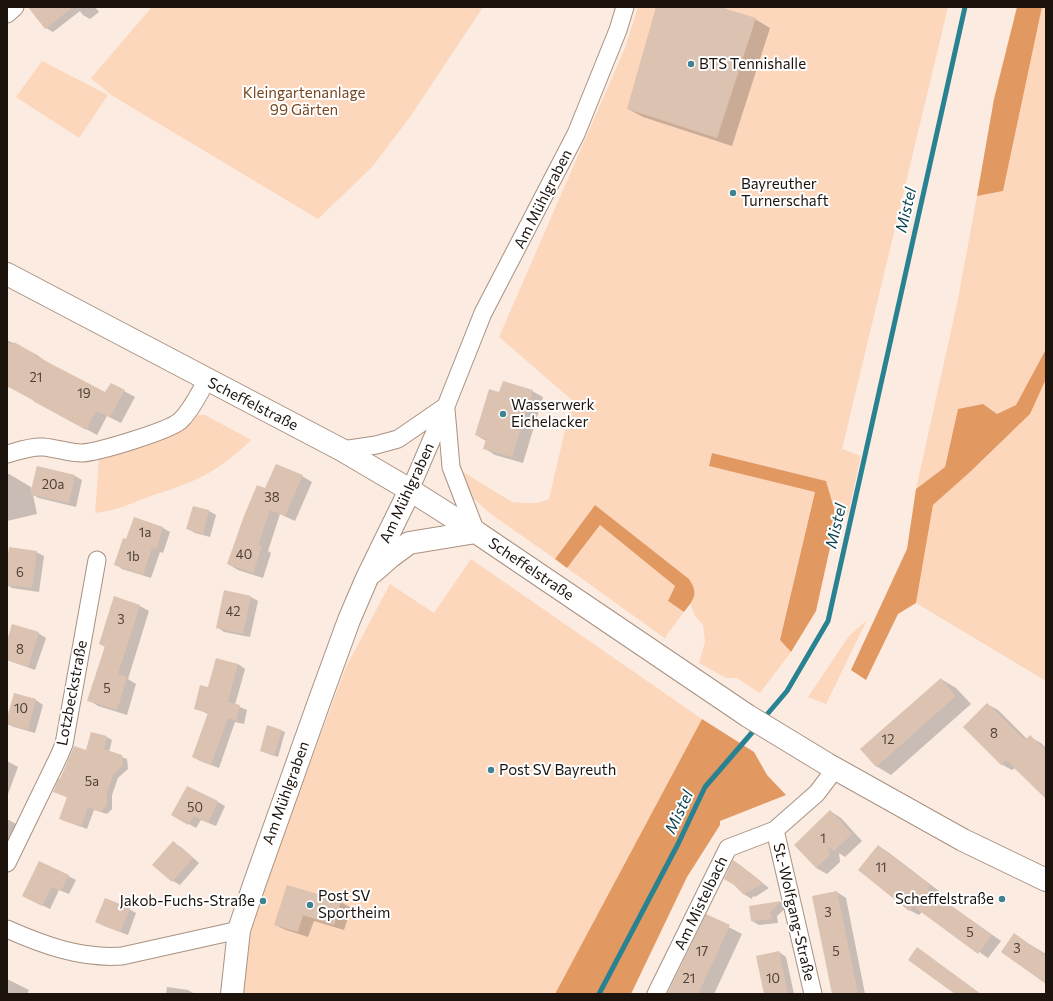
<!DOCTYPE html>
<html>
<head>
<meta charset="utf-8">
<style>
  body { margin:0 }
  #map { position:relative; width:1053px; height:1001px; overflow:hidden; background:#fbebe1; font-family:Commissioner,sans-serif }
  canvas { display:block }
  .frame { position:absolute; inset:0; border:8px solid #1c130d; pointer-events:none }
</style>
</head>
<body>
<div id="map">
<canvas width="1053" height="1001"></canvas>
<div class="frame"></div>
</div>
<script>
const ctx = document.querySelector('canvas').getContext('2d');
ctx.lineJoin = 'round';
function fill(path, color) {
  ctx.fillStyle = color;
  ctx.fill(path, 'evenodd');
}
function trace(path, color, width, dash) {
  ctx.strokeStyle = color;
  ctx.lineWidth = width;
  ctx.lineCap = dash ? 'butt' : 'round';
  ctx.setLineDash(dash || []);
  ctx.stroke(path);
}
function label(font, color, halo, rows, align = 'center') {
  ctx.font = font + ' Commissioner,sans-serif';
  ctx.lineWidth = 4;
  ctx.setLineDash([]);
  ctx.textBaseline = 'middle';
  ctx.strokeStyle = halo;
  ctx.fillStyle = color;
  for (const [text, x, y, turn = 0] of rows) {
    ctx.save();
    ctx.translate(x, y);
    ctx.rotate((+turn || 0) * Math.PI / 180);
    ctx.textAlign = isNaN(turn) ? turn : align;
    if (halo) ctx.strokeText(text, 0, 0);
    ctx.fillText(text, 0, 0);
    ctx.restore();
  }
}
fill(new Path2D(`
  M 152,7 L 483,7 L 410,117 L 372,167 L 318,219 L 111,95 L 91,78 Z
  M 638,7 L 948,7 L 842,449 L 861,456 L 848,515 L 834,508 L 826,481 L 712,453 L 709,466 L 815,491 L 780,640 L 791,652 L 760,693 L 737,678 L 726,678 L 699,663 L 705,642 L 703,625 L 695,616 L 690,603 C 697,595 694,587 689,579 L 595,505 L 555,559 L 491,514 L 472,497 L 465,482 L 463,472 L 512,502 L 524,503 L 538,503 L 549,499 L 572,400 L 499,337 L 625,48 Z
  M 1042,7 L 1046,7 L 1046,349 L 1016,405 L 997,414 L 958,409 L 945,467 L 916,489 L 957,304 L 977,196 L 1003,191 Z
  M 42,61 L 108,95 L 79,138 L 16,97 Z
  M 1046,379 L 1046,681 L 916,603 L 933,505 L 970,472 L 1030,414 Z
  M 199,415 L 205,415 L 251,440 C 236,455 218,469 199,478 C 183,486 165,491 148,497 C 131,504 114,511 95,513 L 99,459 L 178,429 L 193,417 Z
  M 600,525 L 675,586 L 668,601 L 684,612 L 666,636 L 666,639 L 567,568 Z
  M 471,559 L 702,719 L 555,994 L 240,994 L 244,960 L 259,899 L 346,667 L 390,584 L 434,613 Z
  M 867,620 L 826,704 L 808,697 L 849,636 Z`), '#fdd7bc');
fill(new Path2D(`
  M 1017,7 L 1042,7 L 1003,191 L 977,196 L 994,99 Z
  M 1046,349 L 1046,379 L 1030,414 L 970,472 L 933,505 L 916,603 L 898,614 L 866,680 L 851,670 L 907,549 L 916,489 L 945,467 L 958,409 L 983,404 L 997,414 L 1016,405 Z
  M 712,453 L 826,481 L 834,508 L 835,525 L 816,611 L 791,652 L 780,640 L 815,492 L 709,466 Z
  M 595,505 L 689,579 C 699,594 694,599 684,612 L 668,601 L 675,586 L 600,525 L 567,568 L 555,559 Z
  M 702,719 L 754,752 L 767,775 L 786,795 L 720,821 L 720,825 L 687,877 L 631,994 L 555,994 Z`), '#e29861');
fill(new Path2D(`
  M 34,7 L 95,7 L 99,12 L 90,19 L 83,15 L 80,11 L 53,32 L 46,28 Z
  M 658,7 L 717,7 L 755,19 L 770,28 L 732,146 L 643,117 L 628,109 Z
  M 7,340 L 37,355 L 47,362 L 47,363 L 106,394 L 124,391 L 135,397 L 121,423 L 107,416 L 97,435 L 7,386 Z
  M 532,391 L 543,397 L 523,463 L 495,455 L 484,448 L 486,441 L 476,435 L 500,393 Z
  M 37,467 L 75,476 L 82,480 L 76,507 L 39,498 L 33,495 L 37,514 L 7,521 L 7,474 L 9,474 L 31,487 L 32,491 Z
  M 302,476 L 312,482 L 295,521 L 280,514 L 268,551 L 271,553 L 263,578 L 238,570 L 228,564 L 266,490 Z
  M 194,507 L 209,511 L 216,515 L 210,537 L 195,533 L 188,529 Z
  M 135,518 L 163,528 L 170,532 L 163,553 L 160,552 L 151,578 L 122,569 L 115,564 L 127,541 Z
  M 36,552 L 44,556 L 39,592 L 12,588 L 7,585 L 7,570 Z
  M 251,597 L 258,601 L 250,637 L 224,632 L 217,627 Z
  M 114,598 L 140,606 L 149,611 L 128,679 L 136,684 L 127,715 L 98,706 L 89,700 L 105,647 L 100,644 Z
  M 38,633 L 46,638 L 35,670 L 7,660 L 7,644 Z
  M 238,664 L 245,669 L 235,705 L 247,710 L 244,724 L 235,722 L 219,768 L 200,761 L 193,757 L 208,714 L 195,708 L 209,688 Z
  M 941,679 L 956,688 L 971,704 L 891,775 L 876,766 Z
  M 36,700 L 43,705 L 35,733 L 14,727 L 7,724 L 7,722 Z
  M 987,704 L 998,710 L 1027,739 L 1030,737 L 1041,743 L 1046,748 L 1046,796 L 1015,768 L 1012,770 L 1001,764 Z
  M 268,726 L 285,732 L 278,757 L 261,751 Z
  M 107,737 L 112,740 L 109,752 L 127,759 L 128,769 L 118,778 L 112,795 L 112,809 L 107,814 L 94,810 L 87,829 L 60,818 L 68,798 L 54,791 L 87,751 Z
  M 7,761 L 18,767 L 8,794 L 7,793 Z
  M 218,802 L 225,806 L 216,826 L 201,820 L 196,828 L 173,815 Z
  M 830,811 L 841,818 L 862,841 L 845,857 L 839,853 L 840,862 L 827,874 L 816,868 Z
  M 7,819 L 18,825 L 7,846 Z
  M 173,843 L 181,847 L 199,863 L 180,885 L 173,881 L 154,865 Z
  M 878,846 L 888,852 L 939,891 L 936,895 L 1001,941 L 988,958 L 922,912 L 919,915 L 909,910 Z
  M 734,861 L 741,866 L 769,888 L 755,897 L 753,896 L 752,899 L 745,895 L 735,884 Z
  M 68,876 L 76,880 L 69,894 L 59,890 L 50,909 L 31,900 Z
  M 287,886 L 341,902 L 351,908 L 344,930 L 314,921 L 308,937 L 286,930 L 275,925 Z
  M 837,892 L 846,898 L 865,994 L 832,994 Z
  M 781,902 L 788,906 L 777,916 L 778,923 L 759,925 L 752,921 L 750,907 Z
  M 129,909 L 136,913 L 128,935 L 104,926 L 97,922 Z
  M 707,916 L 742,934 L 714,994 L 668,994 Z
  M 1014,935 L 1046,954 L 1046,983 Z
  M 779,952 L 786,957 L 794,994 L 765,994 Z
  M 7,979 L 29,990 L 27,994 L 7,994 Z
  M 167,987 L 188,990 L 195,994 L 166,994 Z`), '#0003');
trace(new Path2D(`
  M 764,718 L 787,691 L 828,621 L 965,7
  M 599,994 L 678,844 L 705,787 L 756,728`), '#298292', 5);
fill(new Path2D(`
  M 28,7 L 73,7 L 45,29 Z
  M 656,7 L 720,7 L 756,18 L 717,138 L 627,109 Z
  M 7,342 L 12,345 L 14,342 L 37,355 L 36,356 L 105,392 L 111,383 L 125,390 L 110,417 L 96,411 L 86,430 L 33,401 L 33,400 L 7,386 Z
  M 503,381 L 533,390 L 512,457 L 483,449 L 486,439 L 475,435 L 489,389 L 499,392 Z
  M 276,464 L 303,475 L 285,516 L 270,510 L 258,545 L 262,546 L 253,573 L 227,564 L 244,516 L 257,485 L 265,488 Z
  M 37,466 L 75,475 L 69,503 L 30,494 Z
  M 193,506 L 209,510 L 203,534 L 186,529 Z
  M 134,517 L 163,527 L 156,550 L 152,548 L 143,575 L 114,565 L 123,538 L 126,539 Z
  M 9,547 L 37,551 L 32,588 L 7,585 L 7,562 Z
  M 224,590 L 251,596 L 243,634 L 216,628 Z
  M 114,596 L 140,605 L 118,674 L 127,677 L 117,710 L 87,701 L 105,646 L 99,644 Z
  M 12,624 L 39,632 L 28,667 L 7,660 L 7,641 Z
  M 216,658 L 238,664 L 228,702 L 240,705 L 236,721 L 228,718 L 211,765 L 192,757 L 208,713 L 194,709 L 200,685 L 208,687 Z
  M 941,678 L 956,696 L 876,767 L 860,749 Z
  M 14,693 L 36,699 L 28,730 L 7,724 L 7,718 Z
  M 987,703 L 1025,740 L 1030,735 L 1046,751 L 1046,799 L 1006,760 L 1001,765 L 963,727 Z
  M 267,725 L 282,730 L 274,756 L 260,751 Z
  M 91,732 L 107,736 L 104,749 L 122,755 L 123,765 L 113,775 L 107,792 L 107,805 L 101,812 L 88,807 L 81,827 L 59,819 L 67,797 L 53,792 L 59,778 L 60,779 L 74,746 L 86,750 Z
  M 187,786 L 218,801 L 208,823 L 194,816 L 188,825 L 171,815 Z
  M 830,810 L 852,834 L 834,851 L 828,847 L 830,855 L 816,868 L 794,845 Z
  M 173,841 L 193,858 L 172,882 L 152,865 Z
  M 878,845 L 930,885 L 927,889 L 992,935 L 978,954 L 913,906 L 909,911 L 858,870 Z
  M 733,860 L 752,874 L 763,883 L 747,893 L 746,891 L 744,895 L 734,885 L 724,879 Z
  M 39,861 L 69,875 L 61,891 L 52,887 L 42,906 L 22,896 Z
  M 287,885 L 341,901 L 334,925 L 303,915 L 298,932 L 274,925 Z
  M 837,891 L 853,969 L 858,994 L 832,994 L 820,935 L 812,896 Z
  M 105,898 L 130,908 L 120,932 L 95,922 Z
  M 781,901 L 770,912 L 772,919 L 751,921 L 749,906 Z
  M 706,914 L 730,925 L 698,994 L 667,994 Z
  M 1014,933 L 1046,956 L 1046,984 L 1001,952 Z
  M 917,947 L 981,994 L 955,994 L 908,960 Z
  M 779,951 L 788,994 L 764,994 L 756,956 Z`), '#dcc2b1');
const street = new Path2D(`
  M 7,14 L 15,7
  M 446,409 L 451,467 L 476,532
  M 342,450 L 376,445 L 398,439 L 446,406
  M 7,454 C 18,451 31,446 43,447 C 56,448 69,453 82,453 C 99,452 168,431 180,421 C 192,410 199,393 207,380
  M 410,490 L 446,406 L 483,313 L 576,134 L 618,30 L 625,7
  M 775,830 L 813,994
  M 7,863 L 59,756 L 64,744 L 97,560
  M 7,929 C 43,945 81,959 122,956 L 239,930
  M 656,994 L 728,848 L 775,830 L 817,793 L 835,769`);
const secondary = new Path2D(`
  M 7,274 L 342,450 L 410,490 L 476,532 L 748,716 L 827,764 L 963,840 L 1046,880
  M 373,572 L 390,557 L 409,543 L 476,532
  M 232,994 L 239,930 L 254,885 L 318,705 L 349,620 L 367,578 L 410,490`);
trace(street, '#a99281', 19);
trace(secondary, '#a99281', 24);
trace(street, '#fff', 17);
trace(secondary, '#fff', 22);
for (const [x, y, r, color] of [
  [691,64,4,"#3f8392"],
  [733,193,4,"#3f8392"],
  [503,414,4,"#3f8392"],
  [491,770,4,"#3f8392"],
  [1002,899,4,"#3f8392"],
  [263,901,4,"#3f8392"],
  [310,905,4,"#3f8392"]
]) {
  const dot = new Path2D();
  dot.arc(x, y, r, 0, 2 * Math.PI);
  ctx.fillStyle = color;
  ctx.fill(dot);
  trace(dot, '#fff', 1.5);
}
label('13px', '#4c3f36', null, [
  ["21",36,378],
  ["19",84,394],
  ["20a",53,485],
  ["38",272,498],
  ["1a",145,533],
  ["40",244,555],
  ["1b",133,557],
  ["6",20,573],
  ["42",233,612],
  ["3",121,620],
  ["8",20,650],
  ["5",107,689],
  ["10",21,709],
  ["8",994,734],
  ["12",888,740],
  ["5a",92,782],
  ["50",195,808],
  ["1",823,839],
  ["11",881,868],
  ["3",828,913],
  ["5",970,933],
  ["3",1017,949],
  ["17",702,952],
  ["5",836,952],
  ["21",689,979],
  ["10",773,979]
]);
label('15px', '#1c130d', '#fff', [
  ["BTS Tennishalle",699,64],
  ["Bayreuther",741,184],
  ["Turnerschaft",741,201],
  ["Wasserwerk",511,405],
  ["Eichelacker",511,422],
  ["Post SV Bayreuth",499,770],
  ["Post SV",318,896],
  ["Sportheim",318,913],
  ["Scheffelstraße",994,899,"right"],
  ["Jakob-Fuchs-Straße",255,901,"right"]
], 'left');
label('15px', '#784720', '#fff', [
  ["Kleingartenanlage",304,93],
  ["99 Gärten",304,110]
]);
label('15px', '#1c130d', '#fff', [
  ["Am Mühlgraben",543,199,-63],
  ["Scheffelstraße",253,404,27],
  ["Am Mühlgraben",407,493,-65],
  ["Scheffelstraße",531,569,34],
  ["Lotzbeckstraße",72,693,-79],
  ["Am Mühlgraben",286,793,-70],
  ["Am Mistelbach",701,903,-64],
  ["St.-Wolfgang-Straße",794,912,77]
]);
label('italic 16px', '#0d444f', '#fff', [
  ["Mistel",906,210,-77],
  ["Mistel",836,526,-77],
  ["Mistel",679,812,-65]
]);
</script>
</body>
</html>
